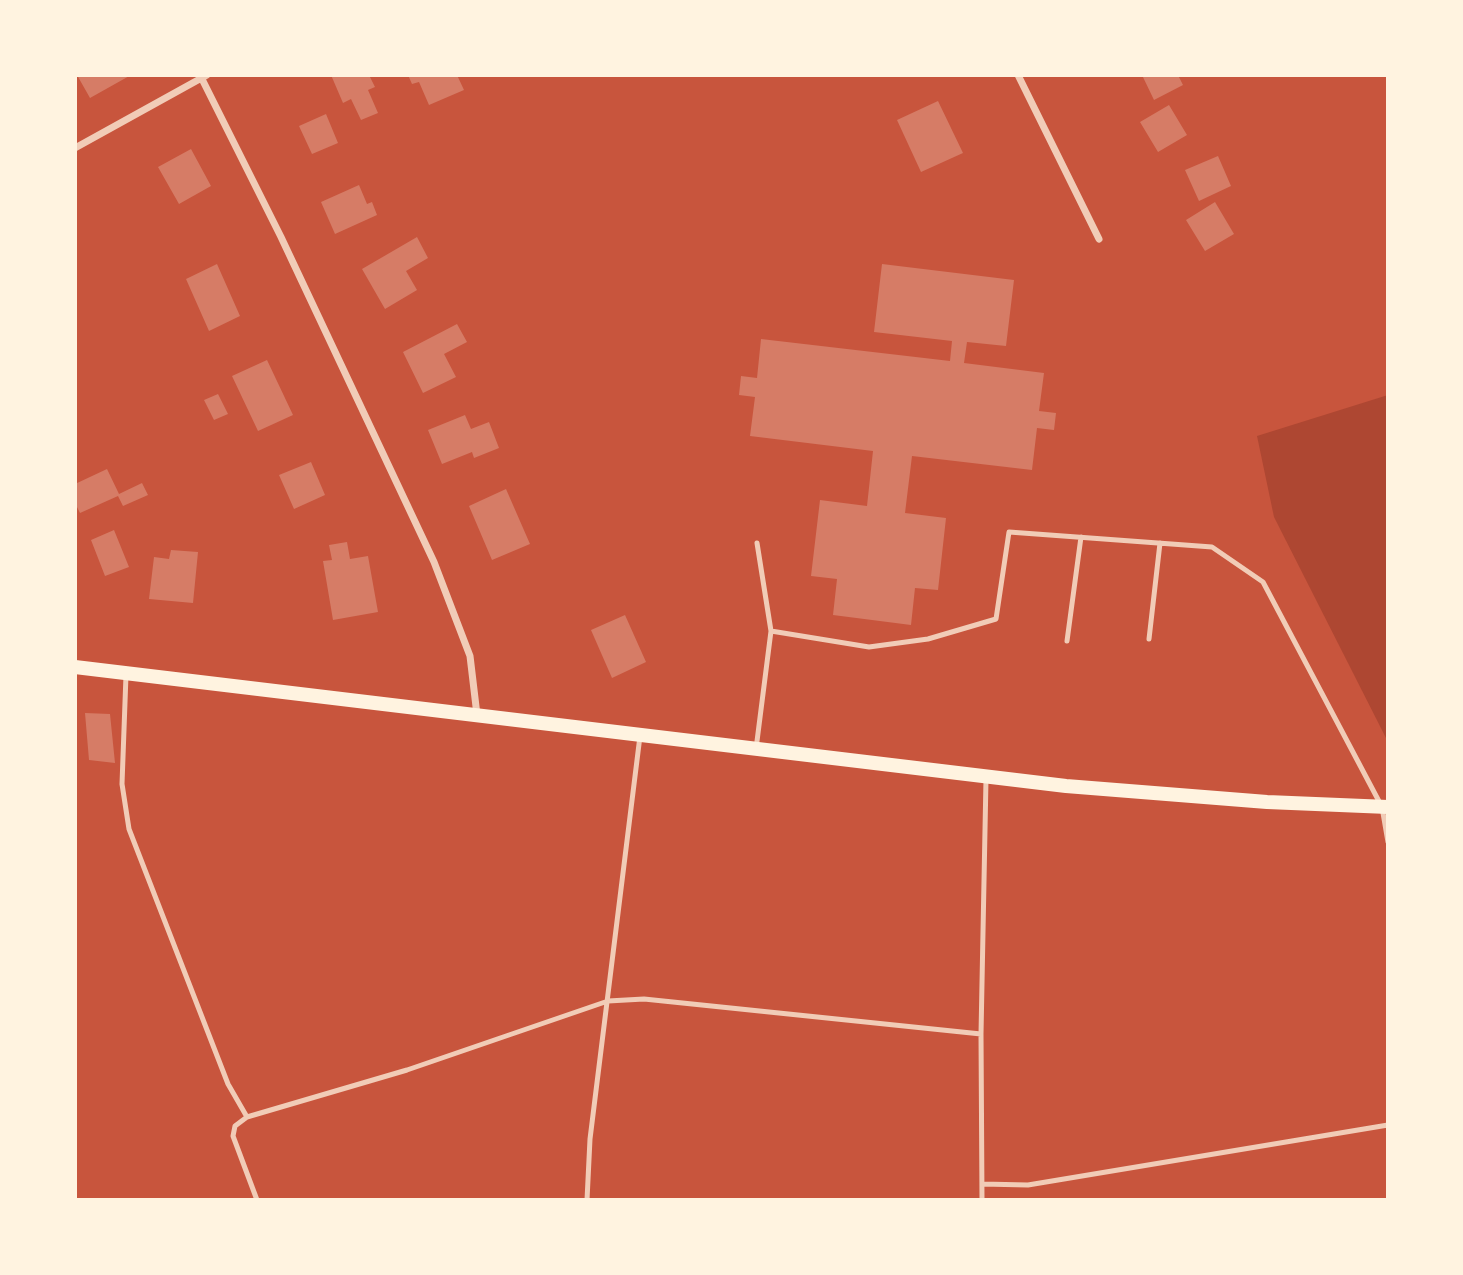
<!DOCTYPE html>
<html>
<head>
<meta charset="utf-8">
<style>
  body { margin:0 }
  #map { position:relative; width:1463px; height:1275px; overflow:hidden; background:#c8553d; font-family:Merriweather,serif }
  canvas { display:block }
  .frame { position:absolute; inset:0; border:77px solid #fff3e0; pointer-events:none }
</style>
</head>
<body>
<div id="map">
<canvas width="1463" height="1275"></canvas>
<div class="frame"></div>
</div>
<script>
const ctx = document.querySelector('canvas').getContext('2d');
ctx.lineJoin = 'round';
function fill(path, color) {
  ctx.fillStyle = color;
  ctx.fill(path, 'evenodd');
}
function trace(path, color, width, dash) {
  ctx.strokeStyle = color;
  ctx.lineWidth = width;
  ctx.lineCap = dash ? 'butt' : 'round';
  ctx.setLineDash(dash || []);
  ctx.stroke(path);
}
fill(new Path2D(`
  M 1388,395 L 1388,742 L 1274,517 L 1257,436 Z`), '#ae4732');
fill(new Path2D(`
  M 77,75 L 131,75 L 90,98 Z
  M 331,75 L 369,75 L 375,87 L 368,90 L 378,113 L 361,120 L 351,99 L 343,103 Z
  M 408,75 L 457,75 L 464,90 L 429,105 L 419,82 L 412,84 Z
  M 1142,75 L 1178,75 L 1183,85 L 1154,100 Z
  M 938,101 L 963,153 L 921,172 L 897,120 Z
  M 1169,105 L 1187,135 L 1158,152 L 1140,122 Z
  M 326,114 L 338,143 L 312,154 L 299,126 Z
  M 191,149 L 211,186 L 179,204 L 158,167 Z
  M 1218,156 L 1231,186 L 1199,201 L 1185,170 Z
  M 359,185 L 367,204 L 372,202 L 377,215 L 335,234 L 321,202 Z
  M 1215,202 L 1234,234 L 1205,251 L 1186,220 Z
  M 417,237 L 428,258 L 406,271 L 417,290 L 385,309 L 362,269 Z
  M 217,264 L 240,316 L 209,331 L 186,279 Z
  M 882,264 L 1014,280 L 1006,346 L 967,342 L 964,363 L 1044,373 L 1039,411 L 1056,413 L 1054,430 L 1037,428 L 1032,470 L 912,456 L 905,513 L 946,518 L 938,590 L 915,588 L 911,625 L 833,615 L 837,579 L 811,576 L 820,500 L 867,506 L 873,451 L 750,436 L 755,397 L 739,395 L 741,376 L 757,378 L 761,339 L 950,361 L 952,341 L 874,332 Z
  M 457,324 L 467,342 L 444,354 L 456,377 L 423,393 L 403,352 Z
  M 267,360 L 293,415 L 258,431 L 232,376 Z
  M 218,394 L 228,414 L 214,420 L 204,400 Z
  M 465,415 L 471,429 L 489,422 L 499,448 L 474,458 L 472,452 L 442,464 L 428,430 Z
  M 311,462 L 325,495 L 294,509 L 279,475 Z
  M 107,469 L 119,494 L 142,483 L 148,495 L 123,506 L 118,496 L 80,513 L 75,503 L 75,484 Z
  M 506,489 L 530,544 L 492,560 L 469,506 Z
  M 114,530 L 129,567 L 105,576 L 91,540 Z
  M 347,542 L 350,559 L 368,556 L 378,612 L 333,620 L 323,561 L 332,560 L 329,545 Z
  M 171,550 L 198,552 L 193,603 L 149,599 L 154,557 L 169,559 Z
  M 625,615 L 646,662 L 612,678 L 591,630 Z
  M 85,713 L 110,714 L 115,763 L 89,760 Z`), '#d67c66');
trace(new Path2D(`
  M 757,543 L 771,631
  M 1149,639 L 1160,543
  M 1067,641 L 1081,537
  M 126,675 L 122,784 L 129,829 L 228,1084 L 247,1117
  M 756,749 L 771,631 L 869,647 L 928,639 L 996,619 L 1009,532 L 1212,547 L 1263,582 L 1382,807 L 1388,842
  M 982,1184 L 1028,1185 L 1388,1125
  M 257,1200 L 233,1136 L 235,1126 L 247,1117 L 407,1070 L 608,1001 L 644,999 L 981,1034
  M 587,1200 L 590,1139 L 640,736
  M 982,1200 L 981,1034 L 986,779`), '#f1ccb7', 5);
trace(new Path2D(`
  M 200,75 L 281,237 L 434,562 L 470,656 L 477,715
  M 1018,75 L 1099,239
  M 75,148 L 207,75`), '#f1ccb7', 7);
trace(new Path2D(`
  M 75,667 L 1066,786 L 1267,802 L 1388,807`), '#fff3e0', 14);
</script>
</body>
</html>
